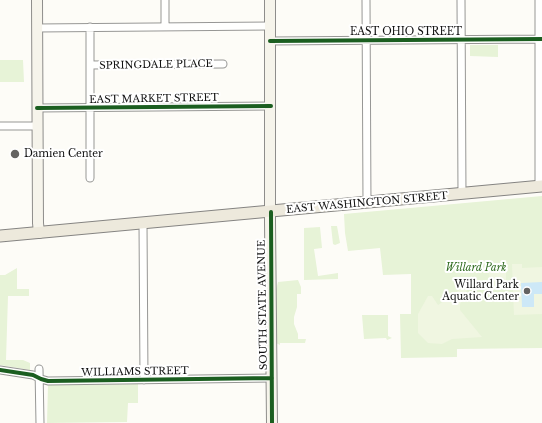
<!DOCTYPE html>
<html>
<head>
<meta charset="utf-8">
<style>
  body { margin:0 }
  canvas { display:block; background:#fdfcf7 }
</style>
</head>
<body>
<canvas width="542" height="423"></canvas>
<script>
const ctx = document.querySelector('canvas').getContext('2d');
ctx.lineJoin = 'round';
function fill(path, color) {
  ctx.fillStyle = color;
  ctx.fill(path, 'evenodd');
}
function trace(path, color, width, dash) {
  ctx.strokeStyle = color;
  ctx.lineWidth = width;
  ctx.lineCap = dash ? 'butt' : 'round';
  ctx.setLineDash(dash || []);
  ctx.stroke(path);
}
function label(font, color, halo, rows, align = 'center') {
  ctx.font = font + ' "Libre Baskerville",serif';
  ctx.lineWidth = 4;
  ctx.setLineDash([]);
  ctx.textBaseline = 'middle';
  ctx.strokeStyle = halo;
  ctx.fillStyle = color;
  for (const [text, x, y, turn = 0] of rows) {
    ctx.save();
    ctx.translate(x, y);
    ctx.rotate((+turn || 0) * Math.PI / 180);
    ctx.textAlign = isNaN(turn) ? turn : align;
    if (halo) ctx.strokeText(text, 0, 0);
    ctx.fillText(text, 0, 0);
    ctx.restore();
  }
}
fill(new Path2D(`
  M 470,45 L 498,45 L 498,57 L 470,56 Z
  M 0,60 L 23,60 L 24,82 L 0,82 Z
  M 542,196 L 542,348 L 457,349 L 457,357 L 401,358 L 400,314 L 411,314 L 411,274 L 383,275 L 380,248 L 348,251 L 345,233 L 344,214 Z
  M 331,226 L 337,226 L 340,243 L 335,245 L 333,244 Z
  M 320,227 L 322,248 L 314,249 L 318,276 L 338,273 L 338,279 L 304,280 L 304,228 Z
  M 17,268 L 17,289 L 29,289 L 29,296 L 8,296 L 6,360 L 23,360 L 30,363 L 30,370 L 0,365 L 0,275 L 5,275 Z
  M 298,280 L 301,287 L 301,294 L 297,294 L 297,307 L 294,317 L 294,324 L 298,334 L 298,339 L 306,339 L 305,343 L 280,343 L 280,345 L 276,343 L 276,290 L 278,282 Z
  M 362,315 L 388,315 L 388,336 L 392,338 L 387,340 L 386,338 L 364,339 Z
  M 138,384 L 138,403 L 128,403 L 127,422 L 47,423 L 48,385 Z`), '#e7f3d7');
fill(new Path2D(`
  M 512,264 L 522,264 L 522,268 L 542,267 L 542,314 L 514,315 Z
  M 489,265 L 506,265 L 506,287 L 490,287 Z
  M 471,282 L 460,304 L 460,310 L 482,337 L 452,339 L 442,344 L 428,343 L 418,333 L 418,314 L 428,296 L 432,296 L 438,305 Z`), '#f0f6e1');
fill(new Path2D(`
  M 542,282 L 542,294 L 534,294 L 534,307 L 522,307 L 521,283 Z`), '#cde8f7');
const street = new Path2D(`
  M 165,0 L 165,26
  M 366,0 L 367,203
  M 461,0 L 462,194
  M 539,0 L 539,186
  M 90,27 L 90,178
  M 37,28 L 270,26
  M 270,41 L 542,39
  M 90,65 L 223,64
  M 37,108 L 271,106
  M 0,126 L 37,126
  M 143,223 L 144,380
  M 39,369 L 40,423
  M 0,370 L 33,375 L 41,379 L 48,381 L 272,378`);
const secondary = new Path2D(`
  M 37,0 L 38,223 L 39,233
  M 270,0 L 270,222 L 272,423`);
const primary = new Path2D(`
  M 0,236 L 542,186`);
trace(street, '#979795', 9);
trace(secondary, '#8e8d8b', 12);
trace(primary, '#858482', 13);
trace(street, '#fffffe', 7);
trace(secondary, '#f6f4eb', 10);
trace(primary, '#ede9dc', 11);
trace(new Path2D(`
  M 270,41 L 542,39
  M 37,108 L 271,106
  M 271,212 L 272,423
  M 0,370 L 33,375 L 41,379 L 48,381 L 272,378`), '#1b5e20', 4);
for (const [x, y, r, color] of [
  [15,154,5,"#646362"],
  [527,291,4,"#646362"]
]) {
  const dot = new Path2D();
  dot.arc(x, y, r, 0, 2 * Math.PI);
  ctx.fillStyle = color;
  ctx.fill(dot);
  trace(dot, '#fff', 1.5);
}
label('10px', '#111', '#fff', [
  ["EAST OHIO STREET",406,32],
  ["SPRINGDALE PLACE",156,65,-1],
  ["EAST MARKET STREET",154,99,-1],
  ["EAST WASHINGTON STREET",367,203,-5],
  ["SOUTH STATE AVENUE",263,305,-91],
  ["WILLIAMS STREET",135,372,-1]
]);
label('10px', '#111', '#fff', [
  ["Damien Center",24,154],
  ["Willard Park",519,285,"right"],
  ["Aquatic Center",519,297,"right"]
], 'left');
label('italic 10px', '#2f6b1f', '#fff', [
  ["Willard Park",476,268]
]);
</script>
</body>
</html>
